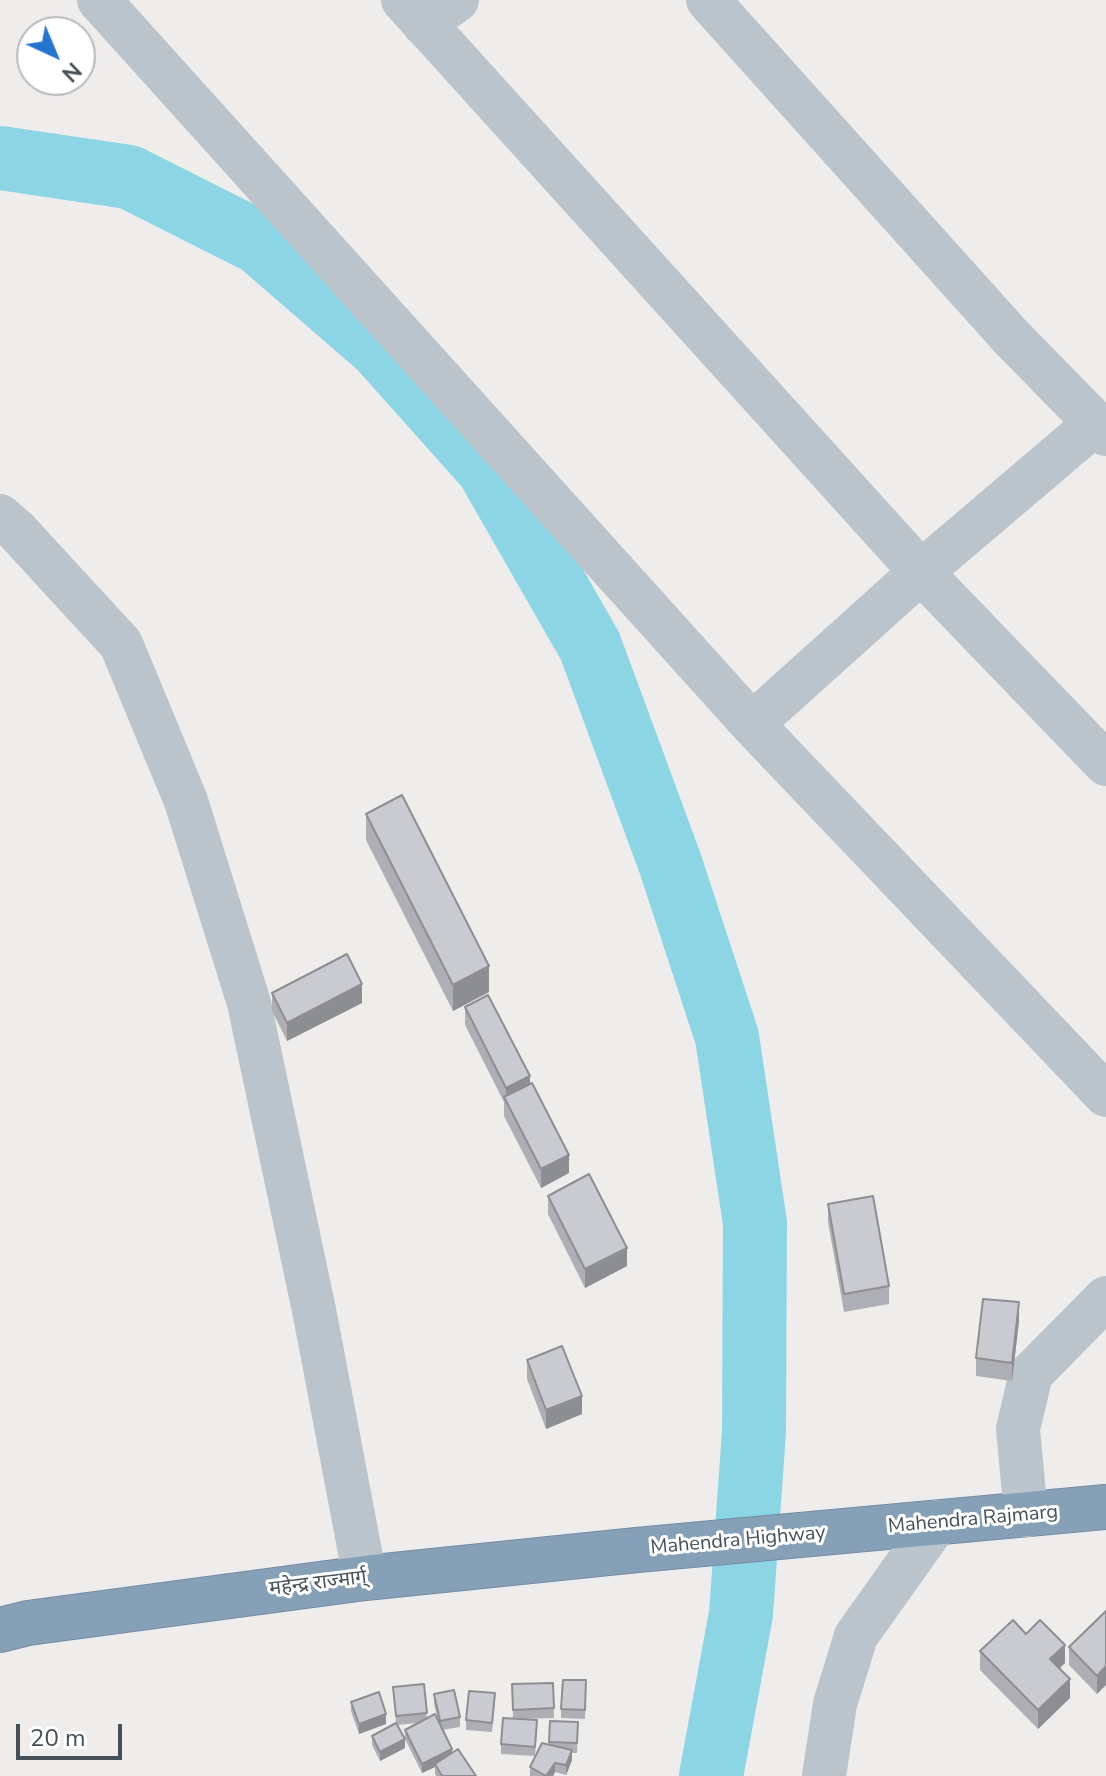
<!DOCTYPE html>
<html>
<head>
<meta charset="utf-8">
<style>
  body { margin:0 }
  #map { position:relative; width:1106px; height:1776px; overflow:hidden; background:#efecec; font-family:"Nunito Sans",sans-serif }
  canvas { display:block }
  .north { position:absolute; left:16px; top:16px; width:80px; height:80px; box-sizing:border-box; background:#fff; border:2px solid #b5b9bc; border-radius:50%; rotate:136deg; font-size:22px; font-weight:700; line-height:32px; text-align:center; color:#465058 }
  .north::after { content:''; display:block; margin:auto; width:28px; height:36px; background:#2574d0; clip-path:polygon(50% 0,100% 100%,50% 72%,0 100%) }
  .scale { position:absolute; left:16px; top:1724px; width:106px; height:36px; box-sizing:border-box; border:4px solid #465058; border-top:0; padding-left:10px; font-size:24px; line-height:28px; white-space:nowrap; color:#465058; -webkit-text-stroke:6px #fff; paint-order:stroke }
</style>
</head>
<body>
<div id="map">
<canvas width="1106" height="1776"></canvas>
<div class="north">N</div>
<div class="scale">20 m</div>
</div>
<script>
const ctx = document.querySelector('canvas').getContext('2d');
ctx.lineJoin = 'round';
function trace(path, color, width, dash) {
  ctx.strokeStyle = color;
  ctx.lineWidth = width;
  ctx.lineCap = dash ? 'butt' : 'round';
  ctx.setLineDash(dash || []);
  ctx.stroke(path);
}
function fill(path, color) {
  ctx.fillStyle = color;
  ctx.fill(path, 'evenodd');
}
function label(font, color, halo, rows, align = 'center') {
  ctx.font = font + ' "Nunito Sans","Noto Sans Devanagari",sans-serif';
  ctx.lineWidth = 6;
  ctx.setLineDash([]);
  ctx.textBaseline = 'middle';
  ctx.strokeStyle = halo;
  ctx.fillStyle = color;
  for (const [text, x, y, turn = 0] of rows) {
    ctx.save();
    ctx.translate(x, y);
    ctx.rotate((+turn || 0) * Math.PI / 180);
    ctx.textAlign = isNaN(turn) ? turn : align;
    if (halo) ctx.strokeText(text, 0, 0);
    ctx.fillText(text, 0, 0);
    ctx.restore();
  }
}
trace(new Path2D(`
  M 0,158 L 129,177 L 260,243 L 379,346 L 488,468 L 590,646 L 670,863 L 727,1037 L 755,1223 L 754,1432 L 741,1614 L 711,1776`), '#8cd5e5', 64);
const highway = new Path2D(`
  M 0,1630 L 28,1623 L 365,1578 L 637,1550 L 1106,1507`);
trace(highway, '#728ba4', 46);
trace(new Path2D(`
  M 99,0 L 752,724 L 1106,1095
  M 403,0 L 921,572 L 1106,764
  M 708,0 L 1011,337 L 1106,434
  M 424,24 L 457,0
  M 0,516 L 16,530 L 121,644 L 186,801 L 249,1003 L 315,1315 L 365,1578
  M 752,724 L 921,572 L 1096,423
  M 1026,1515 L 1018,1429 L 1031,1374 L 1106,1298
  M 824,1776 L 835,1704 L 856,1636 L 937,1522`), '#bbc4ca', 44);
trace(highway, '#86a0b8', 44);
fill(new Path2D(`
  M 366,814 L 489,992 L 453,1011 L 366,840 Z
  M 272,993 L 362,1003 L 287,1041 L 272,1011 Z
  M 465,1007 L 530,1084 L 569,1173 L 541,1188 L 504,1116 L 504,1102 L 465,1025 Z
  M 548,1196 L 627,1266 L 585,1288 L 548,1214 Z
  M 828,1204 L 889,1286 L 889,1304 L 844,1312 L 828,1222 Z
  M 1019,1321 L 1012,1381 L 976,1376 L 976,1358 Z
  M 527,1360 L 582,1414 L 546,1429 L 527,1379 Z
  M 1106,1611 L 1097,1694 L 1069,1665 L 1069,1647 Z
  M 1026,1634 L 1065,1663 L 1060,1668 L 1070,1698 L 1038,1729 L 980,1670 L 980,1651 Z
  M 586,1680 L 585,1719 L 561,1718 L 561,1709 Z
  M 553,1683 L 554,1718 L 518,1719 L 537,1730 L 535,1756 L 501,1754 L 501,1744 L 513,1719 L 512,1684 Z
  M 424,1684 L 427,1718 L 438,1720 L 434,1704 L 434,1694 L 460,1717 L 460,1727 L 442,1730 L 452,1753 L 476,1776 L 436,1776 L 435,1774 L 435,1767 L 422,1773 L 405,1739 L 405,1730 L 417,1723 L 398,1725 L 405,1748 L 380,1761 L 372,1745 L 372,1736 L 396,1723 L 393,1687 Z
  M 351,1702 L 386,1724 L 359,1734 L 351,1711 Z
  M 495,1703 L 492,1732 L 466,1730 L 466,1720 Z
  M 550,1721 L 578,1722 L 577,1753 L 572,1753 L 572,1760 L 566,1775 L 555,1772 L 553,1776 L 530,1776 L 530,1767 L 549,1745 Z`), '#aeafb4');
fill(new Path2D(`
  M 489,966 L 489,992 L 453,1011 L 453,985 Z
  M 362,984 L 362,1003 L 287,1041 L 287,1023 Z
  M 530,1076 L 530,1095 L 506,1102 L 506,1088 Z
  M 569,1155 L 569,1173 L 541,1188 L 541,1169 Z
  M 627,1248 L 627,1266 L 585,1288 L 585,1269 Z
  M 1019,1302 L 1019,1321 L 1012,1381 L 1012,1363 Z
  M 582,1396 L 582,1414 L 546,1429 L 546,1410 Z
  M 1065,1645 L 1065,1663 L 1050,1677 L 1050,1659 Z
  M 1106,1666 L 1106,1685 L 1097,1694 L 1097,1676 Z
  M 1070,1679 L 1070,1698 L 1038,1729 L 1038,1710 Z
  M 386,1714 L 386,1724 L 359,1734 L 359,1724 Z
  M 405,1739 L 405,1748 L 380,1761 L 380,1752 Z
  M 452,1749 L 452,1758 L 435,1764 L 435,1767 L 422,1773 L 422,1764 Z
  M 572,1750 L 572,1760 L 566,1775 L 566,1765 Z
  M 555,1763 L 555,1772 L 553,1776 L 546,1776 Z`), '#8d8e92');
const building = new Path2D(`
  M 402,795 L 489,966 L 453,985 L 366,814 Z
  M 347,954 L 362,984 L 287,1023 L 272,993 Z
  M 488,995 L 530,1076 L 506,1088 L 465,1007 Z
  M 532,1083 L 569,1155 L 541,1169 L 504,1097 Z
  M 589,1174 L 627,1248 L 585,1269 L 548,1196 Z
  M 873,1196 L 889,1286 L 844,1294 L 828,1204 Z
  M 983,1299 L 1019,1302 L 1012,1363 L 976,1358 Z
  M 562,1346 L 582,1396 L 546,1410 L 527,1360 Z
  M 1106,1611 L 1106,1666 L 1097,1676 L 1069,1647 Z
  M 1013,1620 L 1026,1634 L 1040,1620 L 1065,1645 L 1050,1659 L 1070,1679 L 1038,1710 L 980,1651 Z
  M 563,1680 L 586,1680 L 585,1710 L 561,1709 Z
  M 553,1683 L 554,1708 L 513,1710 L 512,1684 Z
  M 424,1684 L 427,1713 L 396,1716 L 393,1687 Z
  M 454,1690 L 460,1717 L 440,1721 L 434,1694 Z
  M 469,1691 L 495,1693 L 492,1723 L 466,1720 Z
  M 379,1692 L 386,1714 L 359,1724 L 351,1702 Z
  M 435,1714 L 452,1749 L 422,1764 L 405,1730 Z
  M 503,1718 L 537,1720 L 535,1747 L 501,1744 Z
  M 550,1721 L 578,1722 L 577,1743 L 549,1742 Z
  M 396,1723 L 405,1739 L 380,1752 L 372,1736 Z
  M 542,1743 L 572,1750 L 566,1765 L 555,1763 L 546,1776 L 530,1767 Z
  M 458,1749 L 476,1776 L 442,1776 L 435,1764 Z`);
fill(building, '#cacbd1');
trace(building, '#8d8e92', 2);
label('20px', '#465058', '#fff', [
  ["Mahendra Rajmarg",973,1520,-5],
  ["Mahendra Highway",738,1541,-5],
  ["महेन्द्र राज्मार्ग्",318,1584,-7]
]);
</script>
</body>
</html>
